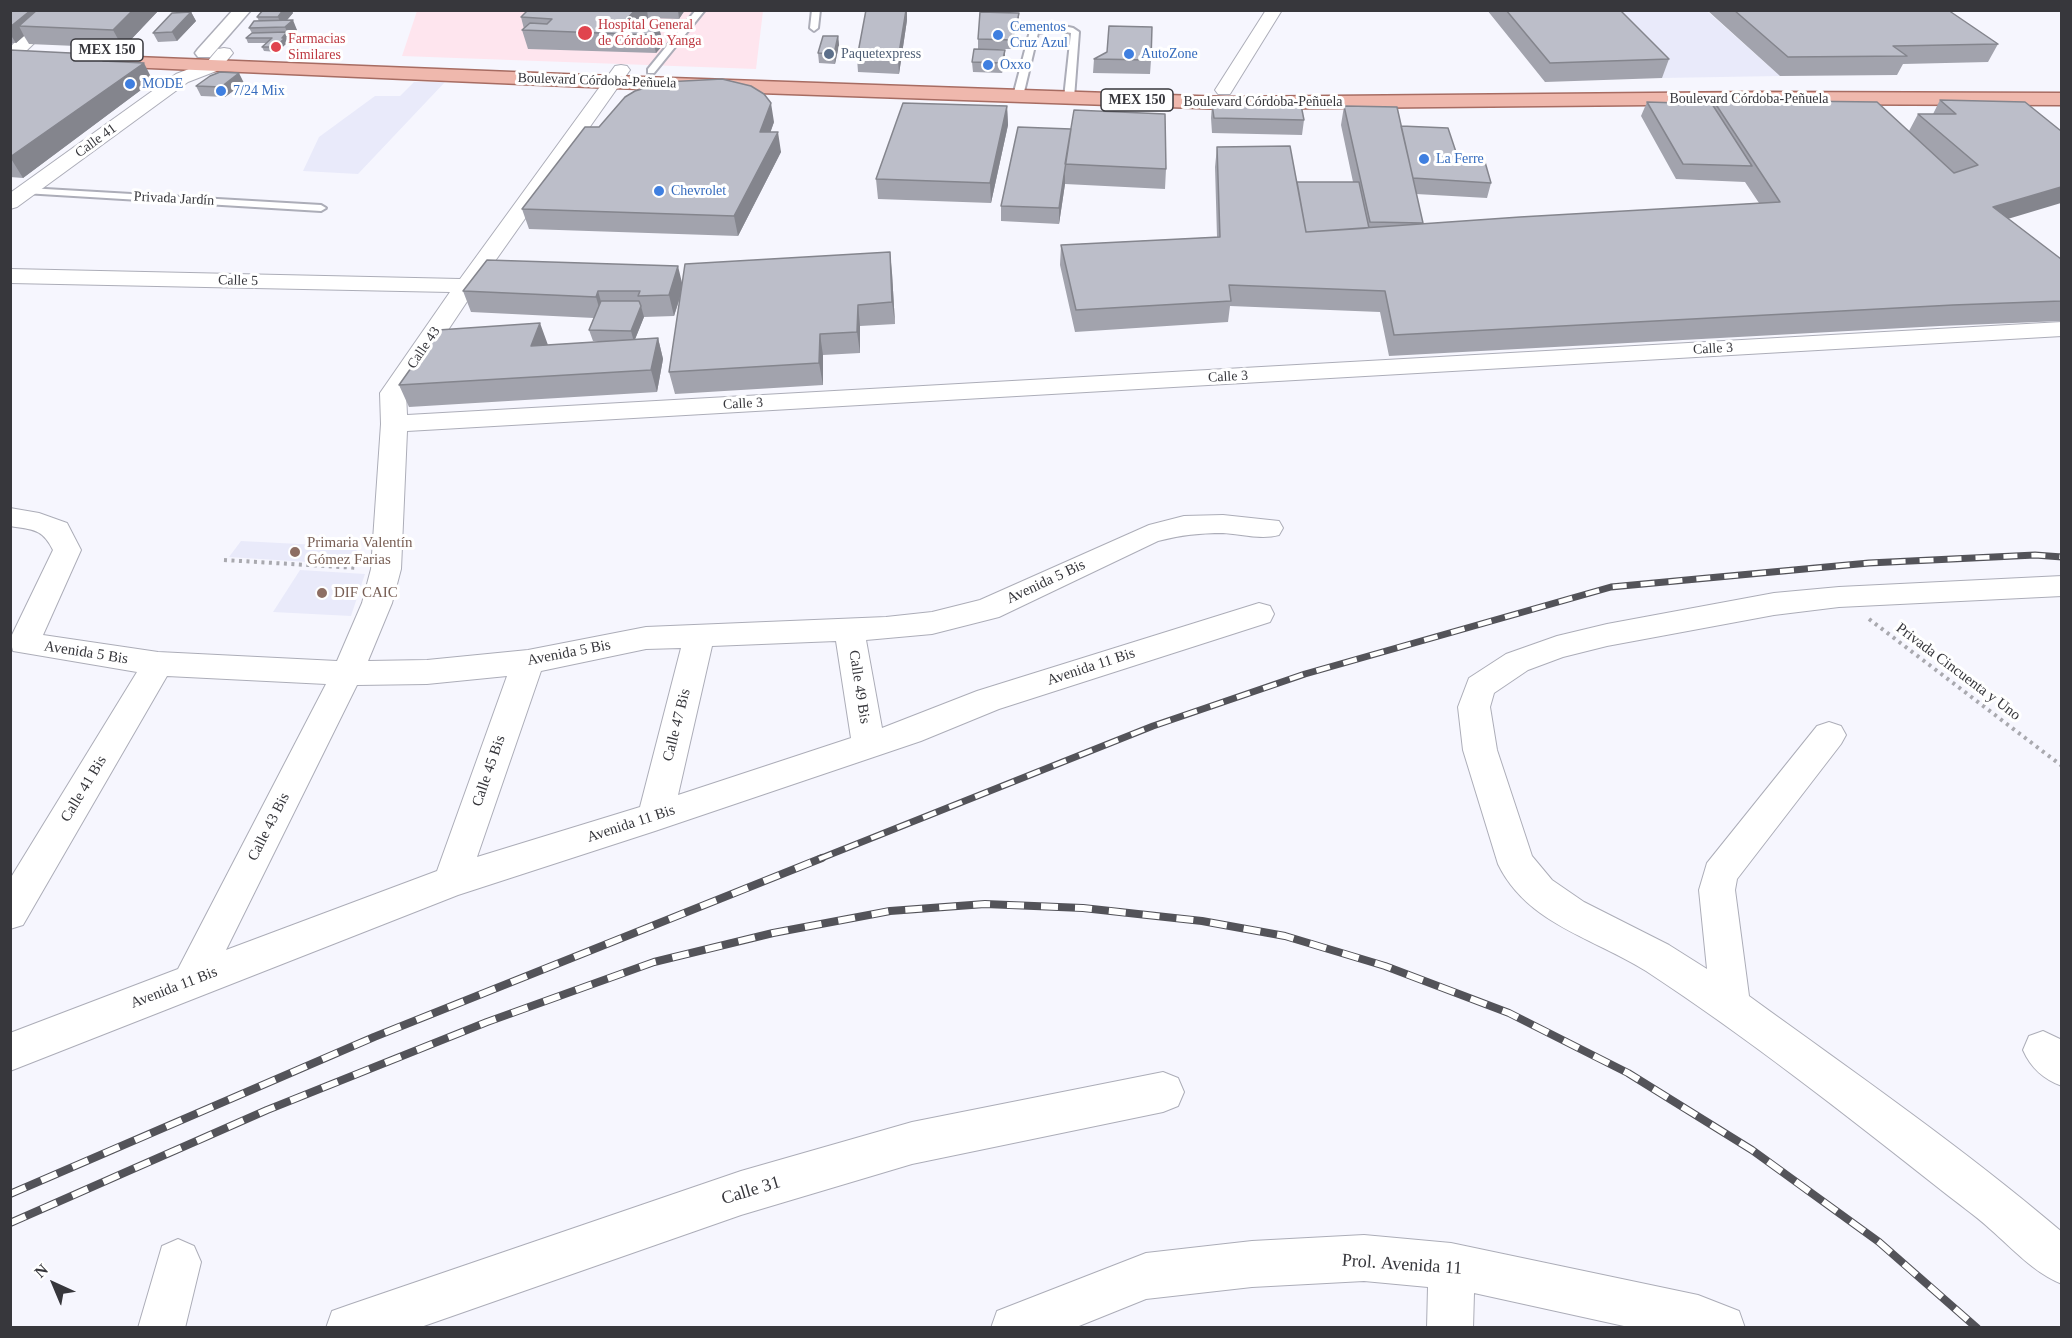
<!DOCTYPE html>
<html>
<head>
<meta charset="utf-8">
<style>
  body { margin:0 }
  #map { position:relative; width:2072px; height:1338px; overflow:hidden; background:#f6f6fe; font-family:Georgia,serif }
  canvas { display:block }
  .frame { position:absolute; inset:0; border:12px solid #37373c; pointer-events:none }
  .north { position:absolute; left:24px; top:1254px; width:60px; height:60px; -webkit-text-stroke:4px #fff; paint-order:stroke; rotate:316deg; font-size:16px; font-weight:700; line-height:24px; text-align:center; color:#37373c }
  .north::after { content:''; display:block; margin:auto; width:21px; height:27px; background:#37373c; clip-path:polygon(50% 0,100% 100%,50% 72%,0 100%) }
</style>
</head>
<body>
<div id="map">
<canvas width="2072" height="1338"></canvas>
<div class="frame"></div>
<div class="north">N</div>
</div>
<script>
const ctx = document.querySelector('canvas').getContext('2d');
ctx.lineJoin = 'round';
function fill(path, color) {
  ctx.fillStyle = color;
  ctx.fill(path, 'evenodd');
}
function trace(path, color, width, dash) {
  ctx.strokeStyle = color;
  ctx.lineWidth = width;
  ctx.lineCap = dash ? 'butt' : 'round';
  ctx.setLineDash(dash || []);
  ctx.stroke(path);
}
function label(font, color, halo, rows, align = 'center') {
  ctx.font = font + ' Georgia,serif';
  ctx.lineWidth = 6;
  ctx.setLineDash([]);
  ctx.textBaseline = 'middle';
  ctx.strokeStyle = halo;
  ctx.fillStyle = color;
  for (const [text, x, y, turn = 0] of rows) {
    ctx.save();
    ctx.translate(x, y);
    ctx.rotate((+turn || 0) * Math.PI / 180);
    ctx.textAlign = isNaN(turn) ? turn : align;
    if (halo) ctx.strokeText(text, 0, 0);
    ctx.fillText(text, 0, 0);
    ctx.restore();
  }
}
fill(new Path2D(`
  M 1597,11 L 1707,11 L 1780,76 L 1662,78 Z
  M 414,82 L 445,82 L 358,174 L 303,171 L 319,137 L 375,96 L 400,96 Z
  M 241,541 L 357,547 L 355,565 L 229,557 Z
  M 300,570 L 365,574 L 351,616 L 273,612 Z`), '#e9eafa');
fill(new Path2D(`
  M 417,11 L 763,11 L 756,69 L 402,56 Z`), '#fee5ee');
const lane = new Path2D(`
  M 696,10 L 705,10 L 654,73 L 648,73 L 648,69 Z
  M 812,10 L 820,10 L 818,28 L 814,31 L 810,28 Z
  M 1055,24 L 1073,28 L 1079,32 L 1074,98 L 1069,101 L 1064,98 L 1071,33 L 1055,30 L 1038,33 L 1023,96 L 1015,98 L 1013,96 L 1030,31 Z
  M 28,188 L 321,205 L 326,208 L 321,211 L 24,193 L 24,189 Z`);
const street = new Path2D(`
  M 51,10 L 69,10 L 25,52 L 13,52 L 10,48 L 13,44 Z
  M 1266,10 L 1282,10 L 1230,94 L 1218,94 L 1215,90 Z
  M 224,48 L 230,49 L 233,53 L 219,70 L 188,82 L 17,207 L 10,209 L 10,193 L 176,74 L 207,62 L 218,49 Z
  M 621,65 L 627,66 L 630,70 L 476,288 L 406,393 L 407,415 L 2062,322 L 2062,336 L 407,431 L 401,569 L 392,603 L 368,661 L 427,660 L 528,650 L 646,627 L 886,617 L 932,612 L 980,600 L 1149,525 L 1184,516 L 1223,515 L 1279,521 L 1283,528 L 1279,535 C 1261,540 1242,534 1223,533 C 1201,533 1180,535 1158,541 L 999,617 L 932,634 L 866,640 L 882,728 L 977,691 L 1259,603 L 1270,606 L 1274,614 L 1270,622 L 999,709 L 921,741 L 655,831 L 458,895 L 10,1071 L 10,1033 L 178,969 L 326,684 L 167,676 L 23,925 L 10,929 L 10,879 L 137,672 L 13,651 L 10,639 L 53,550 C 42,528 33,530 10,526 L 10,508 L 39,513 L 67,523 L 81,550 L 43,635 L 158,652 L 337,661 L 362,603 L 371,569 L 381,424 L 380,393 L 450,292 L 10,283 L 10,269 L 460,279 L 615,66 ZM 836,641 L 851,738 L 678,795 L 712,646 ZM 681,648 L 640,807 L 477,857 L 541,671 L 646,649 ZM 507,676 L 437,871 L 226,950 L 357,685 L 427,684 Z
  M 2062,576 L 2062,596 L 1839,607 L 1774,615 L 1607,646 L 1563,657 L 1528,670 L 1494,693 L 1490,707 L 1497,750 L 1532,856 L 1552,880 L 1584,902 L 1669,945 L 1707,969 L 1699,890 L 1707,863 L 1817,726 L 1829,722 L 1841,726 L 1846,735 L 1841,744 L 1737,879 L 1735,890 L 1749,996 C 1855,1073 1962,1147 2062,1232 L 2062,1284 C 2034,1273 2013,1249 1990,1229 C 1975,1215 1957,1203 1941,1190 C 1845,1114 1748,1038 1646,971 C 1594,938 1527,924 1498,864 L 1463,750 L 1458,707 L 1469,678 L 1506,654 L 1557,636 L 1607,624 L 1774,593 L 1839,587 Z
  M 2043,1031 L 2062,1040 L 2062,1086 C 2043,1079 2031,1068 2023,1050 L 2029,1036 Z
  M 1163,1072 L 1178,1078 L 1184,1092 L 1178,1106 L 1163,1112 L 912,1164 L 741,1215 L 418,1328 L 326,1328 L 332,1311 L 349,1305 L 741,1171 L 912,1122 Z
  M 1364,1235 L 1451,1243 L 1698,1295 L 1739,1311 L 1745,1328 L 1633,1328 L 1474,1293 L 1473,1328 L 1427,1328 L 1428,1287 L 1364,1281 L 1252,1287 L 1146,1299 L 1074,1328 L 991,1328 L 997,1311 L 1146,1253 L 1252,1241 Z
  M 178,1239 L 194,1246 L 201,1262 L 185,1328 L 138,1328 L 162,1246 Z`);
const secondary = new Path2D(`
  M 233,10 L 251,10 L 210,57 L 198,57 L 195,53 L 198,49 Z`);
const primary = new Path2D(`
  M 10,52 L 613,76 L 1226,97 L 1756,92 L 2062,93 L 2062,105 L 1756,104 L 1226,109 L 613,88 L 10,62 Z`);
trace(lane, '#acadb8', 4);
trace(street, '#acadb8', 2);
trace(secondary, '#acadb8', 3);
trace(primary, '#a76c62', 3);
trace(new Path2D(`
  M 224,560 L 358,568
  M 1869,619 L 2062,766`), '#a9a9af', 4, [3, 4.5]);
fill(lane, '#fff');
fill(street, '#fff');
fill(secondary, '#fff');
fill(primary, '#efb8ad');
const railFar1 = new Path2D(`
  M 819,859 L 1153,726 L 1305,674 L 1611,587 L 1869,563 L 2035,555 L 2062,557`);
const rail = new Path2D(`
  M 10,1194 L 374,1037 L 822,858
  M 10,1223 L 267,1110 L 487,1022 L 654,962 L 773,933 L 890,911 L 985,904 L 1083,908 L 1202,921 L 1285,936 L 1385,966 L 1509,1013 L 1628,1073 L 1752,1150 L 1879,1242 L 1977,1328`);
trace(railFar1, '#535359', 7);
trace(rail, '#535359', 8);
trace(railFar1, '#fff', 4.5, [14]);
trace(rail, '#fff', 6, [17]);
fill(new Path2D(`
  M 10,10 L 159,10 L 123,48 L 29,44 L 24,36 L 16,43 L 10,43 Z
  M 263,10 L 294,10 L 292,11 L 293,13 L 287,20 L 297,30 L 286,40 L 287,43 L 277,52 L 264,51 L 262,47 L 266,43 L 248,43 L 246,38 L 252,33 L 249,28 L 259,21 L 257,17 Z
  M 528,10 L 685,10 L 679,19 L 648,18 L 641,26 L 659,27 L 663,45 L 656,53 L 528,49 L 522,30 L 524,29 L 521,17 Z
  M 1487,10 L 1620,10 L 1669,59 L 1662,78 L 1545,82 Z
  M 1707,10 L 1948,10 L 1998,44 L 1988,62 L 1903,64 L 1897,75 L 1780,76 Z
  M 191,12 L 196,21 L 177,41 L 158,42 L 153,33 Z
  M 907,20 L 899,74 L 858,72 L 857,58 Z
  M 1019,22 L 1013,49 L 978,49 L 978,39 Z
  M 838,36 L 839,45 L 835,64 L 819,63 L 818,53 Z
  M 10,50 L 114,62 L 153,81 L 23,178 L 10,177 Z
  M 1005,50 L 1005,59 L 1002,73 L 973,72 L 972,62 Z
  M 1094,59 L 1151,60 L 1150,74 L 1093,73 Z
  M 244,83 L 225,97 L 201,96 L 196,86 Z
  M 1713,100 L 1909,131 L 1918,114 L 1933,114 L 1940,100 L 2025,102 L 2009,219 L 2061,259 L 2061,321 L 1940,326 L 1389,356 L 1380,312 L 1230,306 L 1228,322 L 1075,332 L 1060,265 L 1061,245 L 1217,237 L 1215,167 L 1217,147 L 1297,182 L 1353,182 L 1341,125 L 1344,106 L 1401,126 L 1459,161 L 1491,183 L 1487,198 L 1416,194 L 1423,224 L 1759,203 L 1745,182 L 1676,179 L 1641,116 L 1647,102 L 1712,104 Z
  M 1212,104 L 1304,120 L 1302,135 L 1212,133 L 1211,118 Z
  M 1007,106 L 1008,125 L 991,203 L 878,199 L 876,179 Z
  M 774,122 L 770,132 L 781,152 L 738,236 L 529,229 L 522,209 Z
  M 1018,127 L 1166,169 L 1165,189 L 1065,184 L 1059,224 L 1001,221 L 1001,206 Z
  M 892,273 L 895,324 L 860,326 L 860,353 L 823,355 L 823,385 L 675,394 L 669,372 L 681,295 L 674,316 L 644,317 L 635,339 L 658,338 L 663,359 L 657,392 L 409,407 L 399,385 L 548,345 L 547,345 L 609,341 L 593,341 L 589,330 L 594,318 L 471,312 L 463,291 L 682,284 Z`), '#a2a3ad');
fill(new Path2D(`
  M 31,10 L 55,10 L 19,26 L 24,36 L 16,43 L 10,34 L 10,27 Z
  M 133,10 L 159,10 L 123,48 L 113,30 Z
  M 283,10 L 291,10 L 293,13 L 282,26 L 278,17 Z
  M 635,10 L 647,10 L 648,18 L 633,34 L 621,26 Z
  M 678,10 L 685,10 L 679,19 Z
  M 906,10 L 907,10 L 907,20 L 899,74 L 898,59 Z
  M 191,12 L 196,21 L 177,41 L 172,32 Z
  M 1019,13 L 1019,22 L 1013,49 L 1013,40 Z
  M 293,20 L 297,30 L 289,37 L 285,27 Z
  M 659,27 L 663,45 L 656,53 L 652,35 Z
  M 287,32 L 289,37 L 286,40 L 287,43 L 277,52 L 275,47 Z
  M 838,36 L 839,45 L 835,64 L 834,54 Z
  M 1005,50 L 1005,59 L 1002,73 L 1002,63 Z
  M 111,55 L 121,74 L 103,61 Z
  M 144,63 L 153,81 L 23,178 L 10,157 Z
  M 239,73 L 244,83 L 225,97 L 221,87 Z
  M 771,103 L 774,122 L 764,151 L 760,132 Z
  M 1007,106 L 1008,125 L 991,203 L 990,183 Z
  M 778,132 L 781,152 L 738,236 L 734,216 Z
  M 1065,169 L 1065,184 L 1059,224 L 1059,208 Z
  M 2061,187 L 2061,203 L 1981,227 L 1993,207 Z
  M 890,252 L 892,273 L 895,324 L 892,302 Z
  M 678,266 L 683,287 L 674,316 L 669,295 Z
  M 598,291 L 604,312 L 602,318 L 596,297 Z
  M 858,305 L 860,326 L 860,353 L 857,332 Z
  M 641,306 L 644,317 L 634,342 L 631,331 Z
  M 540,323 L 548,345 L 539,368 L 531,346 Z
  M 820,334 L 823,355 L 823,385 L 819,363 Z
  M 658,338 L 663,359 L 657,392 L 651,370 Z`), '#84858d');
const building = new Path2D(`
  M 10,10 L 31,10 L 10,27 Z
  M 37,10 L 133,10 L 113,30 L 19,26 Z
  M 263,10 L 283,10 L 278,17 L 257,17 Z
  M 528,10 L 635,10 L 621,26 L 659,27 L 652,35 L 522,30 L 530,23 L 547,24 L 552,19 L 521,17 Z
  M 866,10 L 906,10 L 898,59 L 857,58 Z
  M 1506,10 L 1620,10 L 1669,59 L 1550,63 Z
  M 1734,10 L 1948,10 L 1998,44 L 1893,46 L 1907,56 L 1788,57 Z
  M 191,12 L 172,32 L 153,33 L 172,13 Z
  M 980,12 L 1019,13 L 1013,40 L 978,39 Z
  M 293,20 L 285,27 L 249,28 L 254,21 Z
  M 1109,26 L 1152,27 L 1151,60 L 1094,59 L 1107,52 Z
  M 287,32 L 282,38 L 285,38 L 275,47 L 262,47 L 272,38 L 246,38 L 252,33 Z
  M 823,36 L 838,36 L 834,54 L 818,53 Z
  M 974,49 L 1005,50 L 1002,63 L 972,62 Z
  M 10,50 L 111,55 L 103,61 L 144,63 L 10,157 Z
  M 220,72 L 239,73 L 221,87 L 196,86 L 210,76 Z
  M 722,79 L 751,86 L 764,94 L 771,103 L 760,132 L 778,132 L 734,216 L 522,209 L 585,127 L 599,127 L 625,97 L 635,91 L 665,82 Z
  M 1713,100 L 1877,102 L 1954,173 L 1978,165 L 1918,114 L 1956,114 L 1940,100 L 2025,102 L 2061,131 L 2061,187 L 1993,207 L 2061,259 L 2061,301 L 1953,305 L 1394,335 L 1385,291 L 1229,285 L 1231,301 L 1076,310 L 1061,245 L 1220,237 L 1217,147 L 1290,146 L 1306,232 L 1520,217 L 1780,202 Z
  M 1647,102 L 1712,104 L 1752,166 L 1683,164 Z
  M 903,103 L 1007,106 L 990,183 L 876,179 Z
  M 1212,104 L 1301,105 L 1304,120 L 1214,118 Z
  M 1344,106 L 1397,107 L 1423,223 L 1370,222 Z
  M 1074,110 L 1165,114 L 1166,169 L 1065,164 Z
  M 1401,126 L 1448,128 L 1459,161 L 1485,162 L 1491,183 L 1413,178 Z
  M 1018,127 L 1071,129 L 1059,208 L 1001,206 Z
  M 1297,182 L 1359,182 L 1369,228 L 1306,232 Z
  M 890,252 L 892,302 L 858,305 L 857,332 L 820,334 L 819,363 L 669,372 L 685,264 Z
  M 487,260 L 678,266 L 669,295 L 638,296 L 640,291 L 598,291 L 596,297 L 463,291 Z
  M 601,301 L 639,301 L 641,306 L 631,331 L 589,330 Z
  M 540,323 L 531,346 L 658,338 L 651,370 L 399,385 L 438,330 Z`);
fill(building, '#bcbec9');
trace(building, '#84858d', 1.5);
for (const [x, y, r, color] of [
  [585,33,8,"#e0444e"],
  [998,35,6,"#3f7fe0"],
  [276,47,6,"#e0444e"],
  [829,54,6,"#5c6f8a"],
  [1129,54,6,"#3f7fe0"],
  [988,65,6,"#3f7fe0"],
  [130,84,6,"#3f7fe0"],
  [221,91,6,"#3f7fe0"],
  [1424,159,6,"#3f7fe0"],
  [659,191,6,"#3f7fe0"],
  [295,552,6,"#8d6e63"],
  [322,593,6,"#8d6e63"]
]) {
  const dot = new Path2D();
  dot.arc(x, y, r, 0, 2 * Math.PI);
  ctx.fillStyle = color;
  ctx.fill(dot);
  trace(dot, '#fff', 2);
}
label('14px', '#be3a42', '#fff', [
  ["Hospital General",598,25],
  ["de Córdoba Yanga",598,41],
  ["Farmacias",288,39],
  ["Similares",288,55]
], 'left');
label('14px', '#366cbe', '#fff', [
  ["Cementos",1010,27],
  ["Cruz Azul",1010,43],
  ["AutoZone",1141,54],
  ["Oxxo",1000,65],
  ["MODE",142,84],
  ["7/24 Mix",233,91],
  ["La Ferre",1436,159],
  ["Chevrolet",671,191]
], 'left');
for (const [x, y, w] of [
  [107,50,72],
  [1137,100,72]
]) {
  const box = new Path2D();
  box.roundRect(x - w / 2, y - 11, w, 22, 4.5);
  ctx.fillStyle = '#fff';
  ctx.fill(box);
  trace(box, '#37373c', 1.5);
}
label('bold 14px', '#37373c', null, [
  ["MEX 150",107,50],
  ["MEX 150",1137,100]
]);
label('14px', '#4e5e75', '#fff', [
  ["Paquetexpress",841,54]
], 'left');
label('14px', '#37373c', '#fff', [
  ["Boulevard Córdoba-Peñuela",597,81,2],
  ["Boulevard Córdoba-Peñuela",1749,99],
  ["Boulevard Córdoba-Peñuela",1263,102],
  ["Calle 41",96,141,-36],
  ["Privada Jardín",174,199,3],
  ["Calle 5",238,281,1],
  ["Calle 43",424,348,-56],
  ["Calle 3",1713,349,-3],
  ["Calle 3",1228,377,-3],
  ["Calle 3",743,404,-3]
]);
label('15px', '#785e54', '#fff', [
  ["Primaria Valentín",307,543],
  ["Gómez Farias",307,560],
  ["DIF CAIC",334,593]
], 'left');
label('15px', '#37373c', '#fff', [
  ["Avenida 5 Bis",1046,582,-25],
  ["Avenida 5 Bis",86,653,9],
  ["Avenida 5 Bis",569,653,-11],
  ["Avenida 11 Bis",1091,667,-18],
  ["Privada Cincuenta y Uno",1958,672,37],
  ["Calle 49 Bis",859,687,81],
  ["Calle 47 Bis",677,725,-76],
  ["Calle 45 Bis",489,771,-71],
  ["Calle 41 Bis",84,789,-59],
  ["Avenida 11 Bis",631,824,-18],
  ["Calle 43 Bis",269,827,-63],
  ["Avenida 11 Bis",174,988,-21]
]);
label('18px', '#37373c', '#fff', [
  ["Calle 31",751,1191,-17],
  ["Prol. Avenida 11",1402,1265,4]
]);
</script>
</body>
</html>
